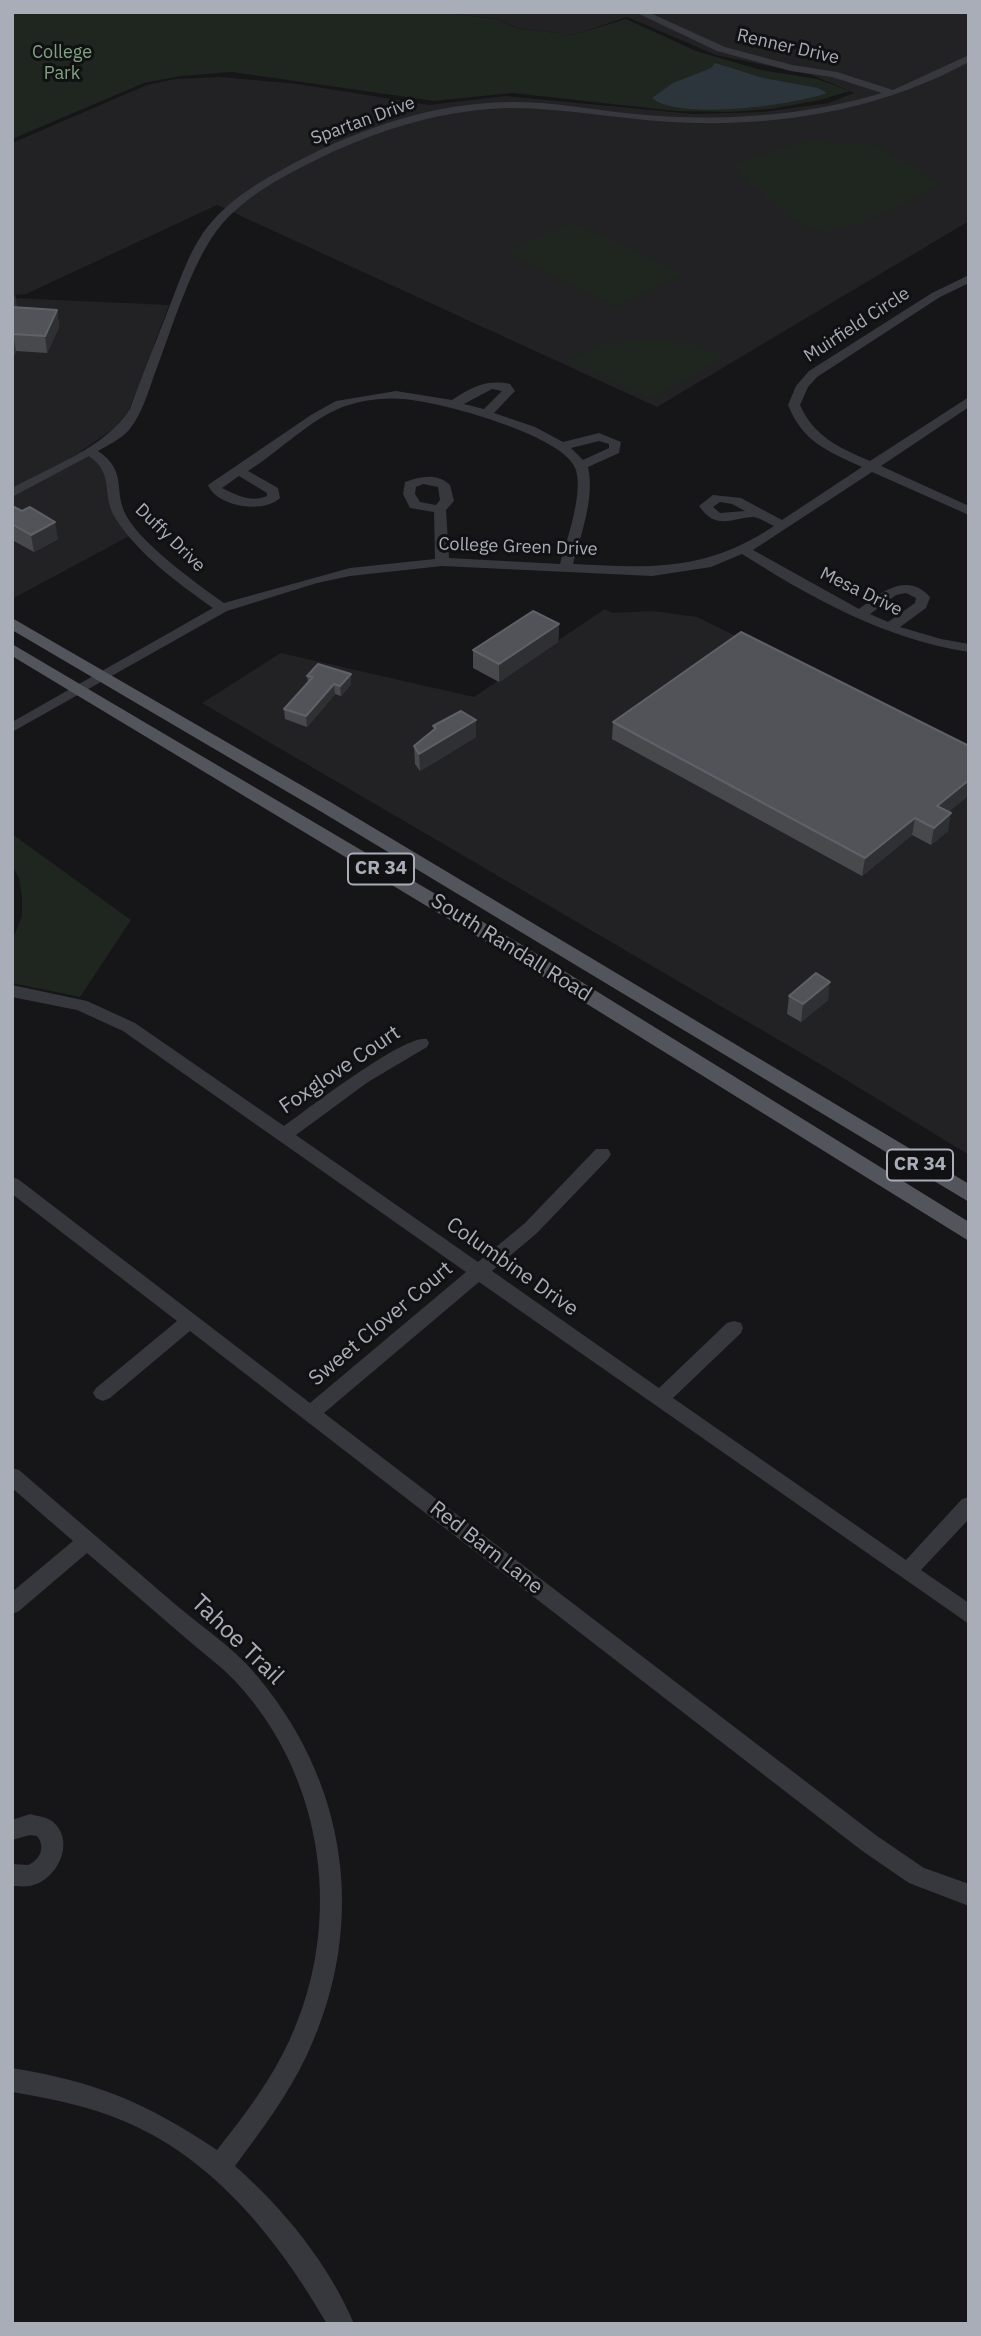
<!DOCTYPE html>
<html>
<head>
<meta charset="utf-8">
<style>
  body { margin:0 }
  #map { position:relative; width:981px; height:2336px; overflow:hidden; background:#161618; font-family:"IBM Plex Sans",sans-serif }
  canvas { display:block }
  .frame { position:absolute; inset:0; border:14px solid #a8adb8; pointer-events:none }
</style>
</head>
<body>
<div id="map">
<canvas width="981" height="2336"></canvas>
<div class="frame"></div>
</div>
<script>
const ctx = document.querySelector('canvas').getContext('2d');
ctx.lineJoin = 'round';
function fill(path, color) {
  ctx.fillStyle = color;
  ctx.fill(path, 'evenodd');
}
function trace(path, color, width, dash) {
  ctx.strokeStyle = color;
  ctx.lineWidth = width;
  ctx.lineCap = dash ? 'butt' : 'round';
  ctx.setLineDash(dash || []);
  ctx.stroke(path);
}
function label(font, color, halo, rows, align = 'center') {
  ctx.font = font + ' "IBM Plex Sans",sans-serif';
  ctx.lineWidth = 6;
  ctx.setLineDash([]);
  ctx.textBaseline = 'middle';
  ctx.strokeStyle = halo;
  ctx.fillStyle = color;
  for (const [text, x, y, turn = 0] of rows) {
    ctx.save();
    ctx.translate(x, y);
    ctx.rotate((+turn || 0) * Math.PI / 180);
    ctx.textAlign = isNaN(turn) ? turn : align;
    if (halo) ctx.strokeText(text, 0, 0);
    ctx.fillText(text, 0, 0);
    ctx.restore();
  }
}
fill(new Path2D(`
  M 438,12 L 969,12 L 969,221 L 657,407 L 217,205 L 26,294 L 12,295 L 12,143 L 147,85 L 175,79 L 220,77 L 298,84 L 429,105 L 505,96 L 694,114 L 763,112 L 829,103 L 854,93 L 812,75 L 716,55 L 627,17 L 573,35 L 517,28 L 496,19 Z
  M 12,298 L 169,305 L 129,410 L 115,428 L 81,451 L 103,463 L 131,535 L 12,599 Z
  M 605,609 L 613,613 L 654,611 L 697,617 L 969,750 L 969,1155 L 820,1064 L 202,703 L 281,653 L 474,697 Z`), '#222225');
fill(new Path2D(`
  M 12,12 L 436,12 L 496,19 L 516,28 L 573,35 L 626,19 L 696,51 L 761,70 L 817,79 L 850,91 L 820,100 L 771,109 L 729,112 L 676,111 L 512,93 L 434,101 L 232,72 L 181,76 L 144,83 L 12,139 Z
  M 809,140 L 879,146 L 942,185 C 910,200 847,240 811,229 C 787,221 751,182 731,164 Z
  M 572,222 L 683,274 L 616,308 L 505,253 Z
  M 653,339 L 692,344 L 726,356 L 653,399 L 565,361 L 604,344 Z
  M 12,834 L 131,920 L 80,997 L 12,983 L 12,941 L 22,916 L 22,897 L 19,878 L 12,865 Z`), '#1e261f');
fill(new Path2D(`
  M 715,63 L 763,78 L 818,88 L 827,93 C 794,105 679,121 652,98 L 673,83 L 711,68 Z`), '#2c353c');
fill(new Path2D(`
  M 635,12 L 648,12 L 725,47 L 792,65 L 837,72 L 893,90 L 969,55 L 969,62 C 884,108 790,125 694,123 C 632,122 571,108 510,108 C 446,109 380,129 322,157 C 287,174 248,194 222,224 C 193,257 171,331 155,373 C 148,392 142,414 129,430 C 121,439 108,445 98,451 C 129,472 112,491 127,517 C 143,545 197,584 224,603 L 350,568 L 435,559 L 434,512 L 410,508 L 403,494 L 405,482 C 420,476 438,473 450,485 L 454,501 L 446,510 L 449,558 L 560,564 C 567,539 583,495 576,470 C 566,435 437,401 403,399 C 384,397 363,400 345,406 C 310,419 280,451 248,471 L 278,488 L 280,498 C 264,514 217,507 208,485 L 311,415 L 336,401 L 396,391 L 452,400 C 471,387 487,379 510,384 L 515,391 L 494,413 L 535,427 L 563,442 L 599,433 L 621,442 L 619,453 L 588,467 C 595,498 581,534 573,564 C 651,568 705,572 774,526 C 767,523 759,517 752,517 C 729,519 716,530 699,506 L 713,495 L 741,498 L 782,520 L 862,467 C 827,451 803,442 788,405 L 796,386 L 809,371 L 932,293 L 969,275 L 969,283 L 940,297 L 817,377 L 808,387 L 800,405 C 814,437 840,448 870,461 L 969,397 L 969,407 L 881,466 L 969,506 L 969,515 L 872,472 L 753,550 L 859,609 C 880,593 907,571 930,597 L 926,608 L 900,627 L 941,639 L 969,644 L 969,652 C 885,639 813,599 742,554 L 711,567 L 652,576 L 442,566 L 350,576 L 317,583 L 227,611 L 12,732 L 12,722 L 213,608 C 179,584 138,554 116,519 C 100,495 116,475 89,456 L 12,497 L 12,488 C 52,466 105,448 130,409 C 142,374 157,340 170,305 C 180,280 188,255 203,233 C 227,199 264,179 300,160 C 363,127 436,103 508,102 C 550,101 592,110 635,114 C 717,122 802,117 882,93 L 832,77 L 791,71 L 717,51 ZM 492,389 L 502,391 L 484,409 L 464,404 ZM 599,441 L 609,444 L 609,448 L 583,460 L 571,448 ZM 239,476 L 267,493 L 267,496 C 252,503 236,495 222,488 ZM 423,484 L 438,487 L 440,500 L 436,505 L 420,502 L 415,494 L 416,487 ZM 720,502 L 732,504 L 745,511 L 720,513 L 713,507 ZM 906,593 L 916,598 L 915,603 L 888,622 L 870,614 L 896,595 Z
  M 12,985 L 87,1001 L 135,1023 L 284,1126 C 305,1111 406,1033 427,1039 L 429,1043 L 427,1047 L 368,1082 L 296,1135 L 478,1262 L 525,1223 L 596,1149 L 608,1149 L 611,1154 L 608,1159 L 537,1233 L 492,1271 L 659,1388 L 727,1323 L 734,1321 L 741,1323 L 743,1328 L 741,1333 L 673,1398 L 906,1560 L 962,1499 L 969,1497 L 969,1519 L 921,1570 L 969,1603 L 969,1624 L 479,1282 L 324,1413 L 877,1836 L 924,1868 L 969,1884 L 969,1906 L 909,1883 L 861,1850 L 190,1331 L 110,1398 L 103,1401 L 96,1398 L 93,1393 L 96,1388 L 177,1321 L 12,1194 L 12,1177 L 18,1179 L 310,1403 L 466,1272 L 123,1031 L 77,1010 L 12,997 Z
  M 12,1468 L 19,1470 C 71,1515 124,1560 176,1605 C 201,1626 231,1646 252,1670 C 348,1780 369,1923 307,2055 C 288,2095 261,2131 235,2166 C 283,2208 329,2264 354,2324 L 327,2324 C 277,2237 208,2151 111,2116 C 79,2104 46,2098 12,2092 L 12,2068 C 97,2082 145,2102 217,2150 C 244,2116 272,2079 290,2039 C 344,1922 325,1778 236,1682 C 222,1667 204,1654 188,1640 C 154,1611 121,1582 87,1553 L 19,1611 L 12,1614 L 12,1592 L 73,1541 L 12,1488 Z
  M 30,1814 C 37,1816 46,1817 52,1821 C 77,1841 57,1882 29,1886 C 24,1887 17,1886 12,1886 L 12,1864 L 28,1865 C 40,1860 46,1847 37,1836 L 30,1835 L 12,1840 L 12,1820 Z`), '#37383d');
fill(new Path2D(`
  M 12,618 L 332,803 L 969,1184 L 969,1202 L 320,811 L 12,630 Z
  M 12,644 L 522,945 L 969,1222 L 969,1241 L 508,955 L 12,656 Z`), '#53555c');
fill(new Path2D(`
  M 12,294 L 17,308 L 57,310 L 59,327 L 47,353 L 16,351 L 12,359 Z
  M 12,506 L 22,511 L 58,539 L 34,552 L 12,540 Z
  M 559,624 L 558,642 L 499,682 L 473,668 L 473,650 Z
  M 351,674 L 351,684 L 341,696 L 335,694 L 307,727 L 285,719 L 284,709 L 308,683 L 307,676 Z
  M 476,720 L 476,737 L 420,771 L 415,764 L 414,746 L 434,730 L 433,726 Z
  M 613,722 L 969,795 L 948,812 L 948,831 L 931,845 L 912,835 L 862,876 L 612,739 Z
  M 789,996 L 828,1000 L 801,1022 L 787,1014 Z`), '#47494d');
fill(new Path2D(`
  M 15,294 L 18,311 L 12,322 L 12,300 Z
  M 57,310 L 59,327 L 47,353 L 45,336 Z
  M 13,334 L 16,351 L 12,359 L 12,336 Z
  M 55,522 L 58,539 L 34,552 L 31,535 Z
  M 559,624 L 558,642 L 499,682 L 499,664 Z
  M 351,674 L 351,684 L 341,696 L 340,686 Z
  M 334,684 L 335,694 L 307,727 L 306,716 Z
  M 476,720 L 476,737 L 420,771 L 419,754 Z
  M 969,780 L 969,795 L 934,824 L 937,806 Z
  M 951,813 L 948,831 L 931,845 L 934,828 Z
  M 915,818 L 912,835 L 862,876 L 865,858 Z
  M 830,982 L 828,1000 L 801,1022 L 803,1004 Z`), '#2f3033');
const building = new Path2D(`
  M 12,307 L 57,310 L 45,336 L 13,334 L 12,336 Z
  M 12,506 L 22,511 L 30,507 L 55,522 L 31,535 L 12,524 Z
  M 533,611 L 559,624 L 499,664 L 473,650 Z
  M 741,632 L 969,746 L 969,780 L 937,806 L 951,813 L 934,828 L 915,818 L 865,858 L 613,722 Z
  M 318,664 L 351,674 L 340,686 L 334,684 L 306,716 L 284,709 L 313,677 L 307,676 Z
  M 461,711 L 476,720 L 419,754 L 414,746 L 436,728 L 433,726 Z
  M 816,973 L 830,982 L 803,1004 L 789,996 Z`);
fill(building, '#525359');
trace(building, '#5f6168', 2);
label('18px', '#a8adb8', '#111113', [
  ["Renner Drive",788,47,13],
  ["Spartan Drive",363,121,-20],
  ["Muirfield Circle",857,325,-33],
  ["Duffy Drive",170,538,44],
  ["College Green Drive",518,547,2],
  ["Mesa Drive",861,592,26]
]);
label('18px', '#7fa381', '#111113', [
  ["College",62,53],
  ["Park",62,74]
]);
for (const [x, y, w] of [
  [381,869,66],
  [920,1165,66]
]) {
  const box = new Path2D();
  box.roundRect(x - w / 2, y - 15.5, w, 31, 5);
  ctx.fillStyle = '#111113';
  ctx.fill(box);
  trace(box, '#a8adb8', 2);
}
label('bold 19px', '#a8adb8', null, [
  ["CR 34",381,869],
  ["CR 34",920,1165]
]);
label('21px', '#a8adb8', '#111113', [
  ["South Randall Road",511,948,32],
  ["Foxglove Court",340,1070,-34],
  ["Columbine Drive",512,1267,35],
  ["Sweet Clover Court",381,1324,-40],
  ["Red Barn Lane",486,1548,38]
]);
label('24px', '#a8adb8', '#111113', [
  ["Tahoe Trail",237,1640,44]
]);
</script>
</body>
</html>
